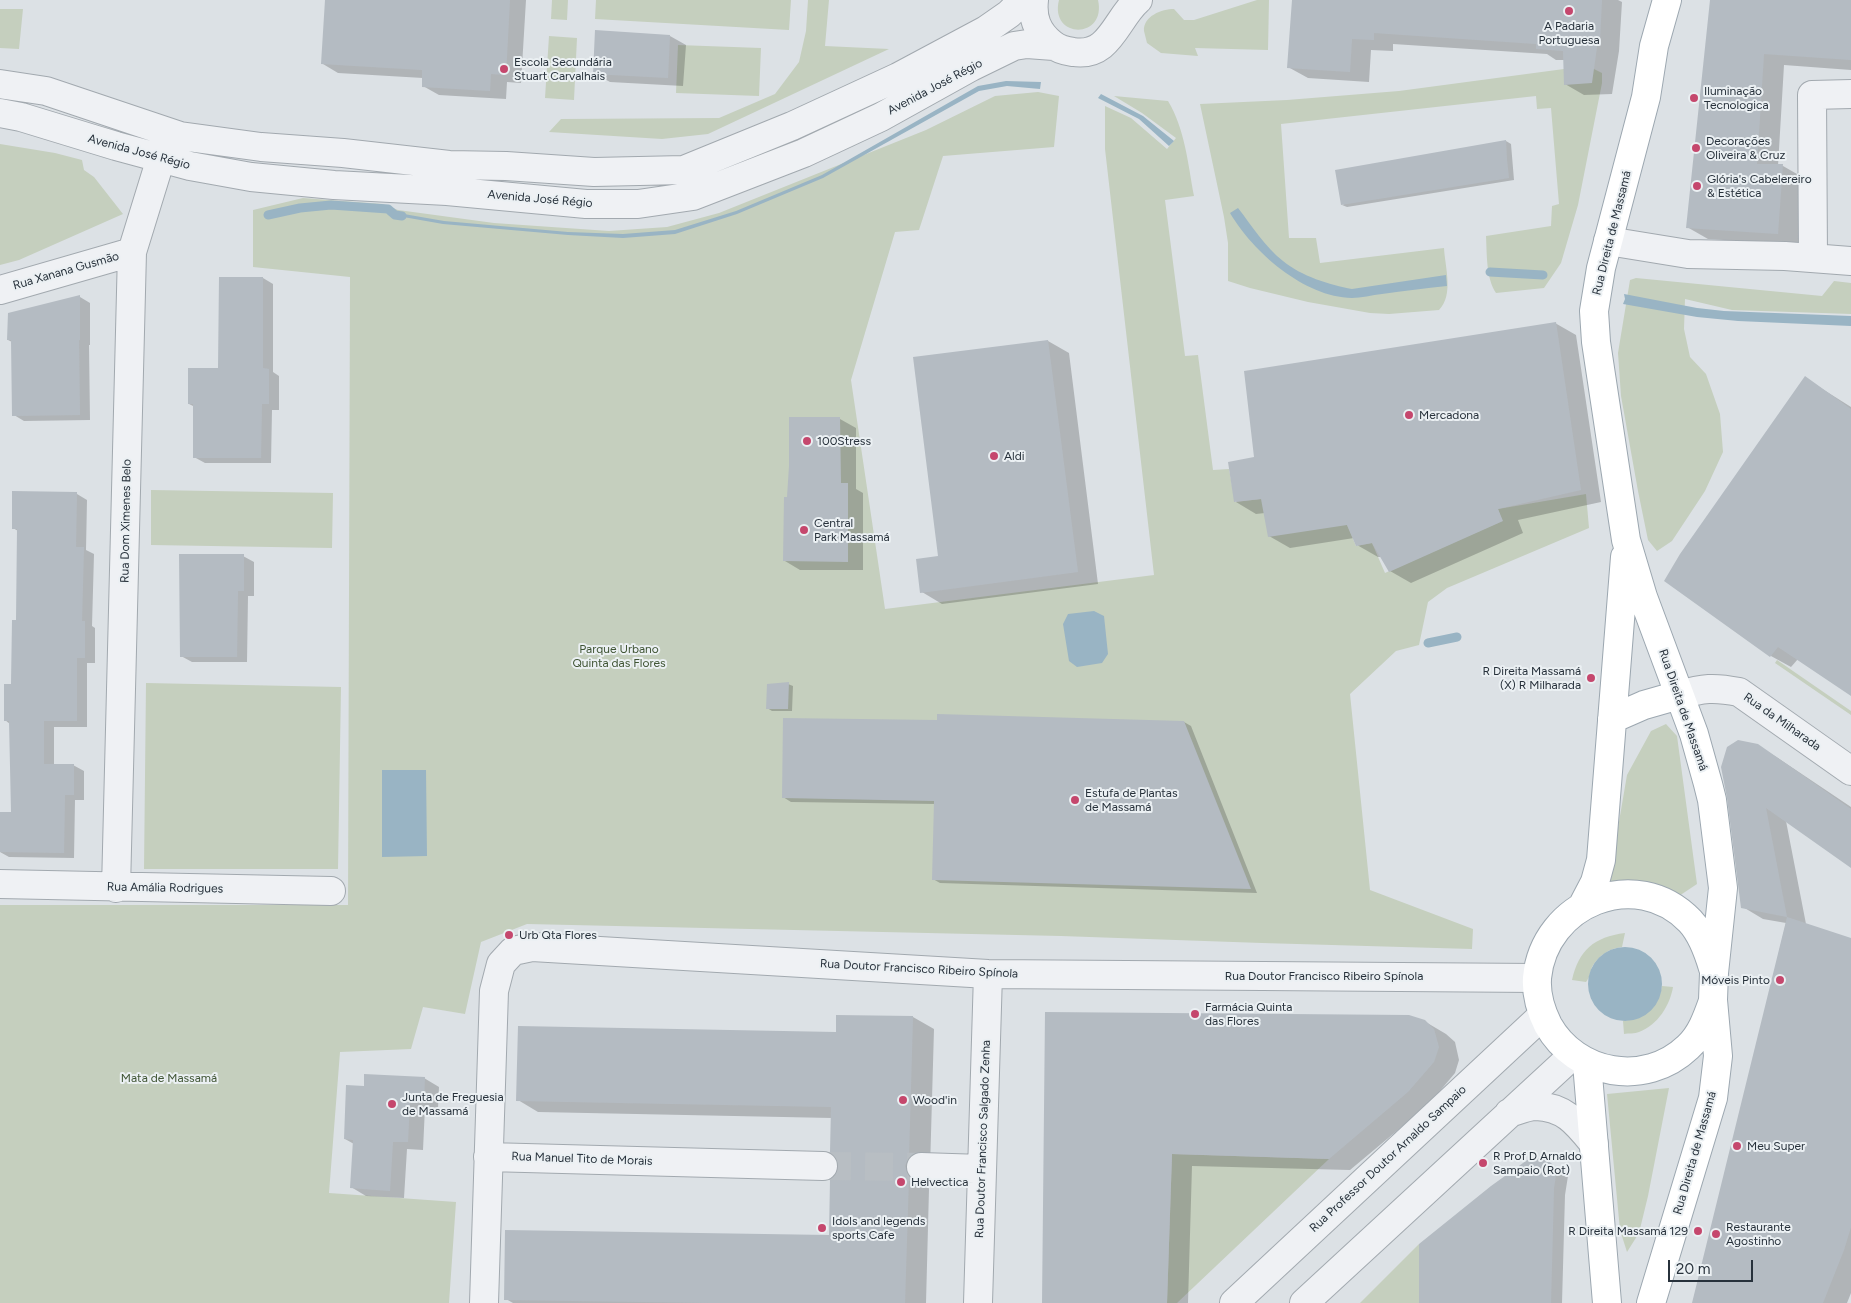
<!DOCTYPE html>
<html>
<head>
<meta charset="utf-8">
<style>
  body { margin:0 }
  #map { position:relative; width:1851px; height:1303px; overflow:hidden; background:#dce1e5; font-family:Figtree,sans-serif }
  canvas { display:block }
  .scale { position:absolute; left:1668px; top:1260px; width:85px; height:22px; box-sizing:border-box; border:2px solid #27313b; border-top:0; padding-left:6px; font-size:15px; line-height:18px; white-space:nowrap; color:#27313b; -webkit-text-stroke:4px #ebf0f3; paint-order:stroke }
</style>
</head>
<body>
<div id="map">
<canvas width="1851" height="1303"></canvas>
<div class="scale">20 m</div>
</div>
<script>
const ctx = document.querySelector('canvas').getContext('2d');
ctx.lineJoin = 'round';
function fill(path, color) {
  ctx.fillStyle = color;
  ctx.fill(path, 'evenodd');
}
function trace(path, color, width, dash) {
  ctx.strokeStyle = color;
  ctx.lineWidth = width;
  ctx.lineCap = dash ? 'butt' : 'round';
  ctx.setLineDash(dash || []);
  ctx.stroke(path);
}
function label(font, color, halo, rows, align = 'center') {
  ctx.font = font + ' Figtree,sans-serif';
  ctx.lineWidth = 4;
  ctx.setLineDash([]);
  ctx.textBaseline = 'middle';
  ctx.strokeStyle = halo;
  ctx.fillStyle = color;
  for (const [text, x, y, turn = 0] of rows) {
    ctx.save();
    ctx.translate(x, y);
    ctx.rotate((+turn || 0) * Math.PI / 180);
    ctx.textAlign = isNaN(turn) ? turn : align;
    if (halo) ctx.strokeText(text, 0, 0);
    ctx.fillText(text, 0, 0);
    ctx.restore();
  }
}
fill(new Path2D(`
  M 552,0 L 568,0 L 567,20 L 551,19 Z
  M 596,0 L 791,0 L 789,30 L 595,19 Z
  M 808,0 L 829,0 L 825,46 L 889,49 L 708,134 L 662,139 L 549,132 L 561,119 L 719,118 L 775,94 L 799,62 L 806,31 Z
  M 1059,0 L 1098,0 C 1107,40 1049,39 1059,0 Z
  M 1257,0 L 1269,0 L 1268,50 L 1195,48 L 1198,56 L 1161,53 L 1147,43 C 1146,39 1145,35 1144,31 C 1143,16 1162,9 1174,9 L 1184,20 L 1194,20 Z
  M 0,9 L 23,9 L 19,49 L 0,48 Z
  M 549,36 L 577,38 L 574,100 L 545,98 Z
  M 678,45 L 761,48 L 759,96 L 676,93 Z
  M 1564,69 L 1594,69 L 1602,73 L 1602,83 L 1578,205 L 1561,263 L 1544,288 L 1496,293 C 1486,278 1487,254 1486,236 L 1551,226 L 1552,206 L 1559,204 L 1551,108 L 1537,109 L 1536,96 L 1281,124 L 1289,238 L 1316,238 L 1320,263 L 1444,248 C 1445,267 1454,295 1439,310 L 1389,314 L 1370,313 L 1308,302 L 1250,288 L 1228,281 L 1228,243 L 1224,217 L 1200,104 L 1287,100 L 1399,91 Z
  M 1038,92 L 1059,96 L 1054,147 L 943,156 L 919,230 L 895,232 L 851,380 L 885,609 L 1154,575 L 1105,149 L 1105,106 L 1131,118 L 1167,149 L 1176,138 L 1142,113 L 1114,96 L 1168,101 C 1185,129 1188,164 1194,196 L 1165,200 L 1185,356 L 1198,355 L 1213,470 L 1229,469 L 1235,502 L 1261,499 L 1347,525 L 1356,546 L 1372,543 L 1385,573 L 1502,521 L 1498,509 L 1586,494 L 1589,528 L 1447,588 L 1428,602 L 1419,645 L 1396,651 L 1350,694 L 1370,890 L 1473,929 L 1472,949 L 1262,943 L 1061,936 L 527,924 L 481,942 L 465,1014 L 423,1007 L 411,1049 L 340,1052 L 329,1193 L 456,1202 L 449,1303 L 0,1303 L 0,905 L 348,905 L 350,277 L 253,267 L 253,210 L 303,198 L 383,204 L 398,210 L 494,223 L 609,231 L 667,227 L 719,213 L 926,130 L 995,96 Z
  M 0,144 L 55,153 L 82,160 L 84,170 L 94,177 L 123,214 L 19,260 L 0,265 Z
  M 1636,278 L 1822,296 L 1834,281 L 1851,283 L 1851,314 L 1732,310 L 1685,299 L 1684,329 L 1690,357 L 1706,374 L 1720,414 L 1723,452 L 1705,491 L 1672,541 L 1657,551 L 1648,540 L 1638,491 L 1621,396 L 1618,353 L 1630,280 Z
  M 151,490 L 333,493 L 332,548 L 151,545 Z
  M 1777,660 L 1851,711 L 1851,715 L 1775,663 Z
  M 146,683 L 341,687 L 338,869 L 144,869 Z
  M 1666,724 L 1677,736 L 1697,884 L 1673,900 L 1608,886 L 1627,775 L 1651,731 Z
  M 1625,933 L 1622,947 C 1610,948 1598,956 1592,967 C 1590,972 1590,977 1586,982 L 1572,980 C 1579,950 1594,937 1625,933 Z
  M 1662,986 L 1673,987 C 1670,1005 1658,1025 1639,1032 C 1635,1034 1628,1033 1624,1034 L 1623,1021 C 1645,1019 1658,1007 1662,986 Z
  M 1669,1088 L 1648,1196 L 1639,1233 L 1627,1252 L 1620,1230 L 1607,1094 Z
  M 1172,1154 L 1329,1159 L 1177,1303 L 1167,1303 Z
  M 1419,1244 L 1419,1303 L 1360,1303 Z`), '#c5cfbe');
fill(new Path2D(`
  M 1006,81 L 1041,82 L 1040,89 L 1007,86 L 979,91 L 823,178 L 737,214 L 675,234 L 623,238 L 568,235 L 443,224 L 392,215 L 392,210 L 398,213 L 444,221 L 568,232 L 623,234 L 675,230 L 736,211 L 822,175 L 978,86 Z
  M 1101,94 L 1143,116 L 1174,141 L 1169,146 L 1139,119 L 1098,98 Z
  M 1238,208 C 1252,226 1265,247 1283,261 C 1301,276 1330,285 1352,289 L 1446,275 L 1447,286 C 1425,288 1404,291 1382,294 C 1372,295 1361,298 1352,298 C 1304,297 1253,252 1230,213 Z
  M 1624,294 L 1697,308 L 1724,311 L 1851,316 L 1851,326 L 1738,321 L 1697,317 L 1623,304 L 1625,299 Z
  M 1094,611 L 1104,616 L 1108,654 L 1102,663 L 1077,667 L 1069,661 L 1063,624 L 1068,614 Z
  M 382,770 L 426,770 L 427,856 L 382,857 Z
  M1588 984a37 37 0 1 1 74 0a37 37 0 1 1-74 0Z`), '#99b4c4');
fill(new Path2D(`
  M 326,0 L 526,0 L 521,83 L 507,82 L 506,99 L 439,95 L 423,86 L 423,78 L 338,73 L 323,64 Z
  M 1293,0 L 1618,0 L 1622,2 L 1619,51 L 1612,94 L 1584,95 L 1565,84 L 1565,60 L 1556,60 L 1547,54 L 1393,44 L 1393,51 L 1371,50 L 1369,82 L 1308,78 L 1288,67 Z
  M 1711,0 L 1851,0 L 1851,70 L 1784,65 L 1778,166 L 1783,166 L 1804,178 L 1799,245 L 1708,239 L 1687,227 Z
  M 670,36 L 686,45 L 683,86 L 610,82 L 594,73 Z
  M 1506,141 L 1511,144 L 1514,180 L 1347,207 L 1342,205 Z
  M 263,278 L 273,284 L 273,372 L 279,376 L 279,410 L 272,410 L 271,463 L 205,463 L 194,457 L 195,407 L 189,404 L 220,370 Z
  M 80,297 L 90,303 L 90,345 L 89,345 L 90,420 L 24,421 L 14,415 L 12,342 L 8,340 Z
  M 1555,323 L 1576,335 L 1601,502 L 1518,520 L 1523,533 L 1411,583 L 1390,571 L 1382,557 L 1378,557 L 1357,545 L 1354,538 L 1290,548 L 1269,536 L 1265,513 L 1256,514 L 1236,502 L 1255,458 Z
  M 1048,341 L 1069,353 L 1098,584 L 942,604 L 922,592 Z
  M 1805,378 L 1851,407 L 1851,695 L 1798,659 L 1791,667 L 1771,656 Z
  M 840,419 L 856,428 L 856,489 L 863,493 L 863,570 L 800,570 L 785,561 L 789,498 Z
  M 14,492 L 77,494 L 87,500 L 86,550 L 94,554 L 92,626 L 95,628 L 95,663 L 87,663 L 87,727 L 54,727 L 54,766 L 73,765 L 84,771 L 84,800 L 75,800 L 74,858 L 9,857 L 0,852 L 0,813 L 12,813 L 10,724 L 5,720 L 13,686 L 17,622 L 18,531 L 13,528 Z
  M 243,556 L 254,562 L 254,596 L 248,596 L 247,662 L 192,662 L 181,656 Z
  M 788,684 L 793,686 L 792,711 L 772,711 L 767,708 Z
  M 1184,722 L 1191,726 L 1257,893 L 940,883 L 933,879 L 936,804 L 791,802 L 783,797 Z
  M 1757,745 L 1778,758 L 1851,807 L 1851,866 L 1786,821 L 1806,924 L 1851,940 L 1851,1293 L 1847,1303 L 1694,1303 L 1786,923 L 1763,919 L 1743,907 Z
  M 1046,1014 L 1424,1021 L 1446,1034 L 1455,1042 L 1459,1060 L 1455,1073 L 1429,1104 L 1350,1170 L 1192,1166 L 1188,1303 L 1044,1303 Z
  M 913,1017 L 934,1029 L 930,1169 L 926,1178 L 929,1189 L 926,1303 L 513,1303 L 506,1299 L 831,1236 L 837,1175 L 840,1166 L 832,1118 L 538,1112 L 518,1100 Z
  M 424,1078 L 439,1087 L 438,1108 L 425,1107 L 423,1150 L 407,1149 L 404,1198 L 366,1196 L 351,1187 L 354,1144 L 345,1139 Z
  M 1545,1160 L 1568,1176 L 1565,1195 L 1562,1303 L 1420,1303 Z`), '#0003');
trace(new Path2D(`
  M 268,215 L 300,208 L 331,205 L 388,209 L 395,215 L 402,216
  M 1490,272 L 1543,275
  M 1428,643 L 1457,637`), '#99b4c4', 9);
fill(new Path2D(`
  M 325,0 L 510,0 L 506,75 L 491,74 L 490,91 L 422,87 L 422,70 L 321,64 Z
  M 1292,0 L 1602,0 L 1600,40 L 1598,40 L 1592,83 L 1564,85 L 1563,51 L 1536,49 L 1536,44 L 1374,33 L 1374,40 L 1352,39 L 1350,72 L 1287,68 Z
  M 1710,0 L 1851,0 L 1851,60 L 1764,54 L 1757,164 L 1783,164 L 1778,234 L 1686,228 Z
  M 595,30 L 670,35 L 668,78 L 593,74 Z
  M 1506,140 L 1507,160 L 1509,178 L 1341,205 L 1335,170 Z
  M 219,277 L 263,277 L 263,368 L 269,369 L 269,404 L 262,404 L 261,458 L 193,458 L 193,404 L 188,404 L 188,368 L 218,368 Z
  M 80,295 L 80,340 L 79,340 L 80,415 L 12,416 L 11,340 L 7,340 L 8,313 Z
  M 1556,322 L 1581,490 L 1498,509 L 1503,521 L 1389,572 L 1372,543 L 1356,546 L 1347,525 L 1268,537 L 1261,499 L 1234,502 L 1228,462 L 1254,457 L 1244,371 Z
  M 1048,340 L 1078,572 L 920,593 L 916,559 L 938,556 L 913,357 Z
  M 1805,376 L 1851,409 L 1851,696 L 1778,647 L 1770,657 L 1664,581 L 1680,554 Z
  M 789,417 L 840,417 L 841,483 L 848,483 L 848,562 L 783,561 L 784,497 L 787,497 L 789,466 Z
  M 12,491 L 77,492 L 76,547 L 84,547 L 82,621 L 85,621 L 85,658 L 77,658 L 77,721 L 44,721 L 44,764 L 74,764 L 74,795 L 65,795 L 64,853 L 0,852 L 0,812 L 11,812 L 9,721 L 4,721 L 4,684 L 11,684 L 12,620 L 16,620 L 17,529 L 12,529 Z
  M 179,554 L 244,554 L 244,591 L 238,591 L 237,657 L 180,657 Z
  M 789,682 L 788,709 L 766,709 L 767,684 Z
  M 937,714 L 1184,721 L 1251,889 L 932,880 L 934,801 L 782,798 L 783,718 L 937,720 Z
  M 1738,740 L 1758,744 L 1851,809 L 1851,868 L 1766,808 L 1787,917 L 1741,908 L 1727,798 L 1721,767 L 1727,747 Z
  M 1787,917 L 1851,938 L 1851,1227 L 1844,1250 L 1823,1303 L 1692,1303 Z
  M 1045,1012 L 1409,1015 L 1425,1020 L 1434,1029 L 1439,1047 L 1434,1062 L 1408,1092 L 1329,1159 L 1172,1154 L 1167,1303 L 1042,1303 Z
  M 836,1015 L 913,1016 L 909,1157 L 905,1166 L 909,1176 L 905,1303 L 713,1303 L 504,1300 L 505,1230 L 829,1235 L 830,1180 L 836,1175 L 839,1167 L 836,1158 L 830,1152 L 831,1107 L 516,1101 L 518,1026 L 836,1032 Z
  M 364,1074 L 425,1077 L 424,1100 L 410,1100 L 408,1142 L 393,1142 L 390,1191 L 350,1188 L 353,1140 L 344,1139 L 346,1085 L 364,1086 Z
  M 1530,1158 L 1546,1159 L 1557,1168 L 1554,1188 L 1551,1303 L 1419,1303 L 1419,1244 L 1491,1186 Z`), '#b4bbc2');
trace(new Path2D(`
  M 823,1166 L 921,1167`), '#b8bec3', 28, [28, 14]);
const minor = new Path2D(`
  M 1034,0 C 1032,18 1037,32 1052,44 C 1058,49 1065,51 1073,52 C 1110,58 1116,19 1138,0
  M 0,84 L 46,91 L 180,136 L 261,147 L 343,153 L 449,165 L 506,166 L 594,172 L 684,170 L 792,126 L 898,77 L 986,30 L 1009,14 L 1023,0
  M 0,113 L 21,117 L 116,146 L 190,166 L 251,177 L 334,185 L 447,191 L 586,204 L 638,204 L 693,196 L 804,153 L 881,117 L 971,67 L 1014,46 L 1027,44 L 1054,46
  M 1608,241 L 1688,254 L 1785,256 L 1851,261
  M 1813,258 L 1812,95 L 1851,94
  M 0,290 L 132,252
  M 1679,695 C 1703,688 1714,687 1739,692 L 1851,771
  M 0,884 L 331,891
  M 116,888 L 132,252 L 161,158
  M 1509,1113 C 1517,1111 1527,1106 1536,1106 C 1565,1107 1577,1123 1594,1144
  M 488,1157 L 823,1166
  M 921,1167 L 982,1169
  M 484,1303 L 494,991 L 501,964 L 513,951 L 532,947 L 988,974 L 1537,978
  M 978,1303 L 988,974
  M 1234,1303 L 1543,1015
  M 1304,1303 L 1573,1055`);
const major = new Path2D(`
  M 1612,719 L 1644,705 L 1679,695
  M 1583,905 L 1595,882 L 1601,860 L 1625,557
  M 1713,1001 C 1707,1018 1701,1035 1688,1047 C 1645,1088 1576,1075 1548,1025 C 1541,1011 1536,994 1537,978 C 1544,903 1636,865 1690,921 C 1702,934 1708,951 1713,968
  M 1587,1063 L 1607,1303
  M 1651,1303 L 1713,1098 L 1718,1056 L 1713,1000 L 1714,973 L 1723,888 L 1712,800 L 1708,784 L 1694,734 L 1643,597 L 1626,540 L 1596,342 L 1594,311 L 1601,268 L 1646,97 L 1654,46 L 1667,0`);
trace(minor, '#a2a9af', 30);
trace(major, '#9ca7b0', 30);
trace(minor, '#eff1f4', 28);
trace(major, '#fff', 28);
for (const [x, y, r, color] of [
  [1569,11,5,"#c5476d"],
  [504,69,5,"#c5476d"],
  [1694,98,5,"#c5476d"],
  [1696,148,5,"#c5476d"],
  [1697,186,5,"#c5476d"],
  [1409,415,5,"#c5476d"],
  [807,441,5,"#c5476d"],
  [994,456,5,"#c5476d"],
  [804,530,5,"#c5476d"],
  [1591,678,5,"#c5476d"],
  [1075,800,5,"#c5476d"],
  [509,935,5,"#c5476d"],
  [1780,980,5,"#c5476d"],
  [1195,1014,5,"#c5476d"],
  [903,1100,5,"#c5476d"],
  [392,1104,5,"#c5476d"],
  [1737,1146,5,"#c5476d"],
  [1483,1163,5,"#c5476d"],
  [901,1182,5,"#c5476d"],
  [822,1228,5,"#c5476d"],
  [1698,1231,5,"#c5476d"],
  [1716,1234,5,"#c5476d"]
]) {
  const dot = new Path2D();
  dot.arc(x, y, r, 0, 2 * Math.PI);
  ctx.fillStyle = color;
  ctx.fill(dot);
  trace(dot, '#ebf0f3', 2);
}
label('12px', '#27313b', '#ebf0f3', [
  ["A Padaria",1569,26,"center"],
  ["Portuguesa",1569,40,"center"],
  ["Escola Secundária",514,62],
  ["Stuart Carvalhais",514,76],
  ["Iluminação",1704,91],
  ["Tecnologica",1704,105],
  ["Decorações",1706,141],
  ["Oliveira & Cruz",1706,155],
  ["Glória's Cabelereiro",1707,179],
  ["& Estética",1707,193],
  ["Mercadona",1419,415],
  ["100Stress",817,441],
  ["Aldi",1004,456],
  ["Central",814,523],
  ["Park Massamá",814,537],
  ["R Direita Massamá",1581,671,"right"],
  ["(X) R Milharada",1581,685,"right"],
  ["Estufa de Plantas",1085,793],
  ["de Massamá",1085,807],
  ["Urb Qta Flores",519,935],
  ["Móveis Pinto",1770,980,"right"],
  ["Farmácia Quinta",1205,1007],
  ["das Flores",1205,1021],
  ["Junta de Freguesia",402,1097],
  ["de Massamá",402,1111],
  ["Wood'in",913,1100],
  ["Meu Super",1747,1146],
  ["R Prof D Arnaldo",1493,1156],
  ["Sampaio (Rot)",1493,1170],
  ["Helvectica",911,1182],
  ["Idols and legends",832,1221],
  ["sports Cafe",832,1235],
  ["Restaurante",1726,1227],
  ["Agostinho",1726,1241],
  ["R Direita Massamá 129",1688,1231,"right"]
], 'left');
label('12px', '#27313b', '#ebf0f3', [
  ["Avenida José Régio",935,87,-28],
  ["Avenida José Régio",139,152,15],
  ["Avenida José Régio",540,199,5],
  ["Rua Direita de Massamá",1612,233,-76],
  ["Rua Xanana Gusmão",66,271,-16],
  ["Rua Dom Ximenes Belo",126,521,-89],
  ["Rua Direita de Massamá",1683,710,71],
  ["Rua da Milharada",1782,722,35],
  ["Rua Amália Rodrigues",165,888,1],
  ["Rua Doutor Francisco Ribeiro Spínola",919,969,3],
  ["Rua Doutor Francisco Ribeiro Spínola",1324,976],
  ["Rua Doutor Francisco Salgado Zenha",983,1139,-88],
  ["Rua Direita de Massamá",1695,1153,-74],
  ["Rua Manuel Tito de Morais",582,1159,2],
  ["Rua Professor Doutor Arnaldo Sampaio",1388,1159,-43]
]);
label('12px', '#405535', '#ebf0f3', [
  ["Parque Urbano",619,649],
  ["Quinta das Flores",619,663],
  ["Mata de Massamá",169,1078]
]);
</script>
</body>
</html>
